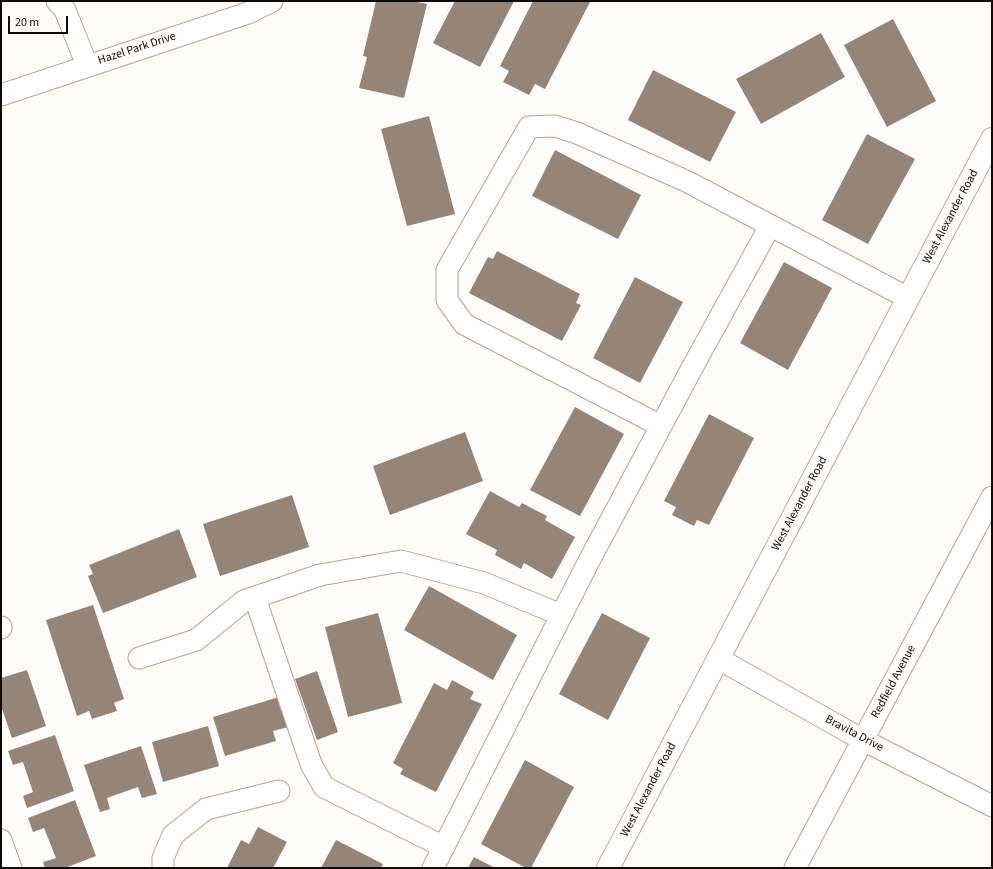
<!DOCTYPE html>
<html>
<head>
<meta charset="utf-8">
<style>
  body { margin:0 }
  #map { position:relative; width:993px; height:869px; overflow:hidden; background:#fefbf8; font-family:"Source Sans 3",sans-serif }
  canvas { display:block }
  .frame { position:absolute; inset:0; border:2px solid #100a06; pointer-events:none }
  .scale { position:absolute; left:8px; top:16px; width:60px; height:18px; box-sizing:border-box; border:2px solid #100a06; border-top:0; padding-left:5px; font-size:12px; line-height:14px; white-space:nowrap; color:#100a06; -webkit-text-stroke:3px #fefbf8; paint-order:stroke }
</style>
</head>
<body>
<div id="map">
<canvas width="993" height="869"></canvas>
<div class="frame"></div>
<div class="scale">20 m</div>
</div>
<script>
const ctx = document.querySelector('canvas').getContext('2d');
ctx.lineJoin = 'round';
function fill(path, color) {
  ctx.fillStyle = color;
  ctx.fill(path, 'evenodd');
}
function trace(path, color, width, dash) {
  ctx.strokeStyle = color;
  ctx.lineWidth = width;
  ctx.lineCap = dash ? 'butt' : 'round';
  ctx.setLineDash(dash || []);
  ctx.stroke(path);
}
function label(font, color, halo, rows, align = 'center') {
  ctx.font = font + ' "Source Sans 3",sans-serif';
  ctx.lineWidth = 4;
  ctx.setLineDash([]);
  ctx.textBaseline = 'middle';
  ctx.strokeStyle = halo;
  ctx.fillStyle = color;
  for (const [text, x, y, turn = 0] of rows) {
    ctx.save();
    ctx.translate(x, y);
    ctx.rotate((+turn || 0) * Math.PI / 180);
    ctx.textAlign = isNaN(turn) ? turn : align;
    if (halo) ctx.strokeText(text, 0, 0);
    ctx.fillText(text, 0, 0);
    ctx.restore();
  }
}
fill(new Path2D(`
  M 376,1 L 412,1 L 427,4 L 404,98 L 359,88 L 367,57 L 363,56 Z
  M 455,1 L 514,1 L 480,67 L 433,43 Z
  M 533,1 L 590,2 L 545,89 L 535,84 L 529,95 L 503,82 L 509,71 L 500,66 Z
  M 893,19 L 936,101 L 887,127 L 844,45 Z
  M 821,33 L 845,77 L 761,124 L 736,79 Z
  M 653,70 L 736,112 L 710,162 L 628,120 Z
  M 429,116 L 455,214 L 407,226 L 381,129 Z
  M 867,134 L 915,159 L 868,244 L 822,220 Z
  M 555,150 L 641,195 L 618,239 L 532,196 Z
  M 497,251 L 580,294 L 576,303 L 581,305 L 562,341 L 469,293 L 488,257 L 493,259 Z
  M 784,262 L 832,288 L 788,370 L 740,343 Z
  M 635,277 L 683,302 L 640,383 L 593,358 Z
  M 575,407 L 624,434 L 580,516 L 530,490 Z
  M 709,414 L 754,438 L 709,525 L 697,520 L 694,526 L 672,515 L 676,507 L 664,501 Z
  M 465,432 L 483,481 L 390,515 L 373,466 Z
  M 490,491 L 519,507 L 522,503 L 547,516 L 545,520 L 575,537 L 552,579 L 524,563 L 521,569 L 495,555 L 497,550 L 466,534 Z
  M 292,495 L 309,547 L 220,576 L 203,524 Z
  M 179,529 L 197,577 L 103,613 L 88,576 L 93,574 L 89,565 Z
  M 429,586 L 517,635 L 493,680 L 404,630 Z
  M 93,605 L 124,699 L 114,703 L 117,711 L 92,719 L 89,711 L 77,716 L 46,620 Z
  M 378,613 L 402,703 L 348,717 L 325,627 Z
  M 602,613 L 650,638 L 608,720 L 559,694 Z
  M 27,670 L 46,726 L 12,738 L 1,706 L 1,678 Z
  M 317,671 L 338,732 L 317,740 L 295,679 Z
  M 452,680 L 474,692 L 470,699 L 482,704 L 436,792 L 400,774 L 403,769 L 393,763 L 434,683 L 447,690 Z
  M 279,697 L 288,727 L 273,731 L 276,741 L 225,756 L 213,717 Z
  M 208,726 L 219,766 L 163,782 L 152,742 Z
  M 55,735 L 74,791 L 27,808 L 23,796 L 33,792 L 23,762 L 13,765 L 8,751 Z
  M 141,746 L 157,794 L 142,798 L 138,787 L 107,798 L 110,809 L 100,812 L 84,765 Z
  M 525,760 L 574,787 L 531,868 L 526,868 L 481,844 Z
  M 75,800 L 96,856 L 65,868 L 45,868 L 43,862 L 56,858 L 44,828 L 33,832 L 28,818 Z
  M 258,827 L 287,842 L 273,868 L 227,868 L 241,840 L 249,844 Z
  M 336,840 L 383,864 L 381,868 L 321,868 Z
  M 474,857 L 495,868 L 468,868 Z`), '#958578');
const minor = new Path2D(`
  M 57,1 L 65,10 L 87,65
  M 1,95 L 248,13 L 272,1
  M 661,426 L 464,324 L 447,300 L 447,270 L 529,127 L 555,126 L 577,133 L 686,181 L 908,298
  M 255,598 L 311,764 L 324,787 L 444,847
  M 1,627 L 1,628
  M 139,658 L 196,640 L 244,601 L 320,575 L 401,561 L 484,583 L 561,615
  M 719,659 L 863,740 L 992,806
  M 1,840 L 11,868
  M 163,868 L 163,858 L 173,835 L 206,809 L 279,791
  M 433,868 L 590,559 L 692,368 L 770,226
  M 795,868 L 992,497`);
const secondary = new Path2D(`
  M 608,868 L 992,139`);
trace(minor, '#b4a496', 23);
trace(secondary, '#b4a496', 24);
trace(minor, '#fff', 21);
trace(secondary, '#fff', 22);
label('12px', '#100a06', '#fefbf8', [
  ["Hazel Park Drive",137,49,-18],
  ["West Alexander Road",951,217,-62],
  ["West Alexander Road",800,504,-62],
  ["Redfield Avenue",894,682,-62],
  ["Bravita Drive",854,734,28],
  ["West Alexander Road",649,790,-62]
]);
</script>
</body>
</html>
